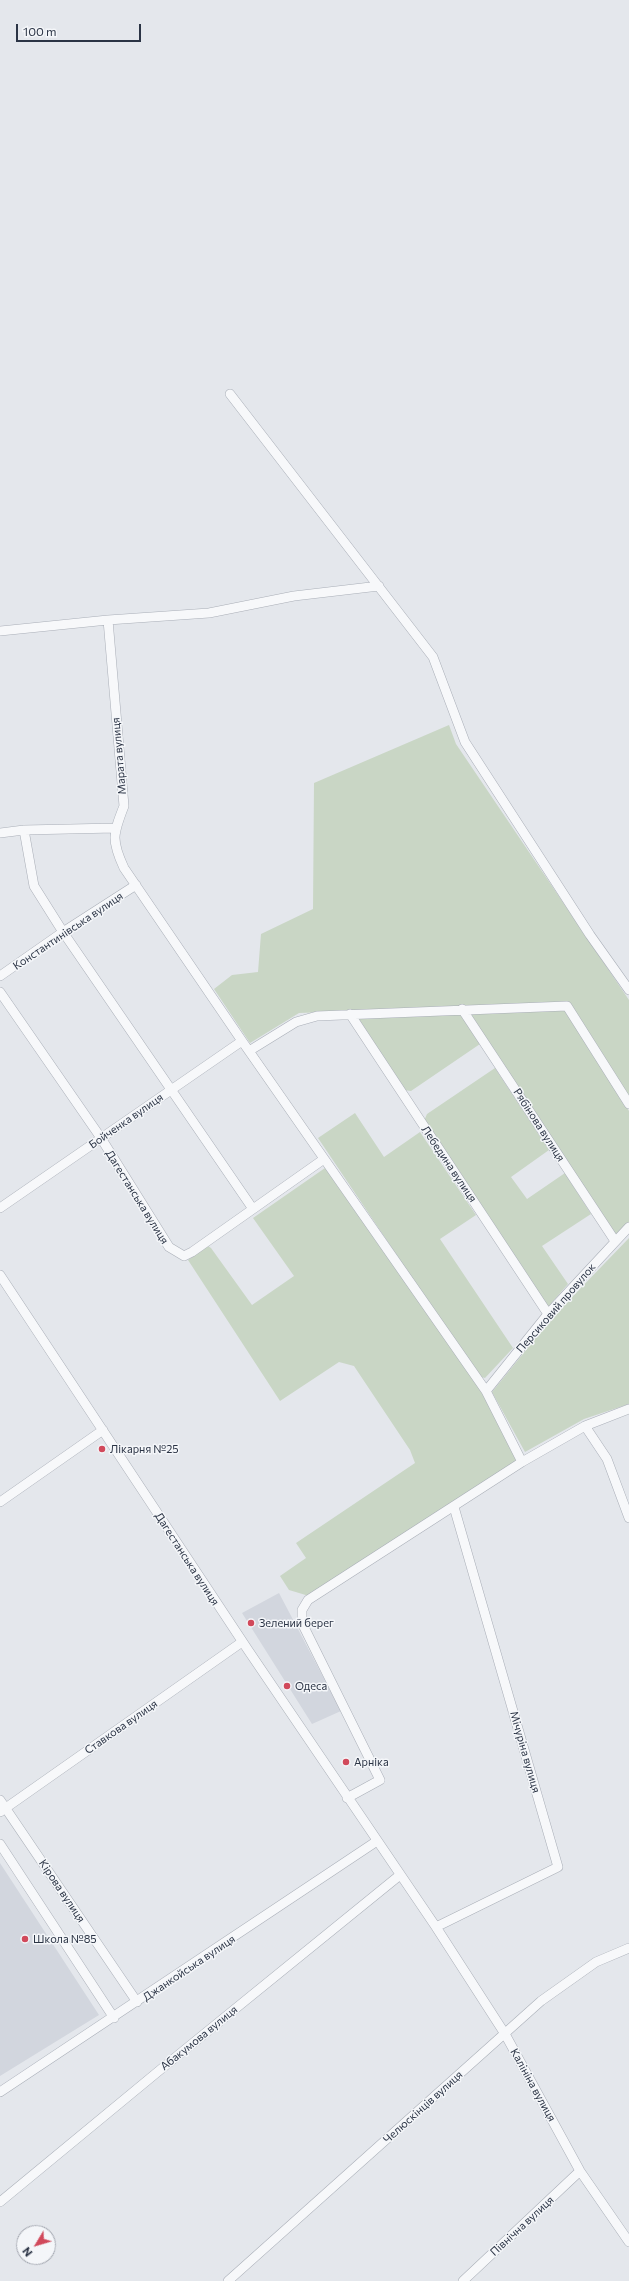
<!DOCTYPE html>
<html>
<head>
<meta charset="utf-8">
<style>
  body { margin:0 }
  #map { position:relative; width:629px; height:2281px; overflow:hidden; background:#e4e7ec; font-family:Commissioner,sans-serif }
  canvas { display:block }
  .north { position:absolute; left:16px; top:2225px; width:40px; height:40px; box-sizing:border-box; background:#f4f6f9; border:1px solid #a4a8b1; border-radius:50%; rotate:232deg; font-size:11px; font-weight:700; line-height:16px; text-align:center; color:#2b3445 }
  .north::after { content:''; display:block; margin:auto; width:14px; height:18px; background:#d1495b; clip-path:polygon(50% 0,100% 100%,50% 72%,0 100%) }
  .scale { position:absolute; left:16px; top:24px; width:125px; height:18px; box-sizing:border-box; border:2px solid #2b3445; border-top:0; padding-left:5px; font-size:12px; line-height:14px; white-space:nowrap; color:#2b3445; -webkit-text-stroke:3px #f4f6f9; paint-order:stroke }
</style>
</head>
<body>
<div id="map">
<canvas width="629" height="2281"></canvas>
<div class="north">N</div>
<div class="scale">100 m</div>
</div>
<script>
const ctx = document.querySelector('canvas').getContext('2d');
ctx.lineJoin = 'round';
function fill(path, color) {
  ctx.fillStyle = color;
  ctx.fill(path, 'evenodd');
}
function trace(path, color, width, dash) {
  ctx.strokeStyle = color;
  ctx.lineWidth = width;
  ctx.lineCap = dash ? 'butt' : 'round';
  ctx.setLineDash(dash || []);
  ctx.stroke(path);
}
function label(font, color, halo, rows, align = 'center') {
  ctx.font = font + ' Commissioner,sans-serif';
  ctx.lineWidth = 3;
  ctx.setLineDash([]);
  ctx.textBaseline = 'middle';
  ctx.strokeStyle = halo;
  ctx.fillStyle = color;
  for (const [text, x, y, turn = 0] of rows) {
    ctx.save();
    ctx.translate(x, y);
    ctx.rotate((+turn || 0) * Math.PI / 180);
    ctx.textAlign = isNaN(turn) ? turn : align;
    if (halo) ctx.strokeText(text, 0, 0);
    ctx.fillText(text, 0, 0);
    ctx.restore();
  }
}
fill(new Path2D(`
  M 279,1593 L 341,1711 L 312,1724 L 242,1613 Z
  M 0,1863 L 99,2015 L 0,2076 Z`), '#d2d6de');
fill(new Path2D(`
  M 449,725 L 456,744 L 629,1000 L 629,1096 L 570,1003 L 299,1013 L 250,1043 L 214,989 L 232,975 L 258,972 L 261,934 L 313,909 L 314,783 Z
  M 564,1009 L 629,1111 L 629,1223 L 616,1236 L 467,1011 Z
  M 458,1011 L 480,1044 L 411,1091 L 404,1090 L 356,1017 Z
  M 495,1068 L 549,1150 L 511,1177 L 527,1199 L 565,1173 L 591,1214 L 542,1246 L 568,1284 L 548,1307 L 424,1121 L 427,1114 Z
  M 355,1113 L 384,1157 L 420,1132 L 476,1215 L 440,1239 L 513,1348 L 485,1378 L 478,1376 L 318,1138 Z
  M 325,1168 L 481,1389 L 517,1460 L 309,1596 L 289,1590 L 280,1576 L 306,1558 L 296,1543 L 415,1463 L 410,1450 L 354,1366 L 339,1362 L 280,1401 L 188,1260 L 208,1246 L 211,1248 L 252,1305 L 294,1276 L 253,1218 Z
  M 629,1238 L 629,1404 L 584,1419 L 525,1452 L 492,1392 L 552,1318 Z`), '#c9d6c5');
const minor = new Path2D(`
  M 230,394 L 433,657 L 465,742 L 590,935 L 629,990
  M 108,620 L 124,806 C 113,834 111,840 124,868 L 242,1041
  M 0,631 L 108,620 L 209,613 L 294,596 L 379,586
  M 24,830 L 34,886 L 63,932 L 253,1209
  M 0,833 L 24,830 L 115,828
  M 0,976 L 63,932 L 136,885
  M 0,992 L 101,1138 L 169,1247 L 184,1256 L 192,1252 L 324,1159
  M 462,1009 L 615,1241
  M 350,1014 L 548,1314
  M 249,1051 L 296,1022 L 317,1016 L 567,1006 L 629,1104
  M 0,1208 L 242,1041 L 486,1391 L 522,1462
  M 0,1275 L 248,1650 L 436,1927 L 505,2034 L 580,2171 L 629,2242
  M 486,1391 L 548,1314 L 629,1227
  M 585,1426 L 607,1459 L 629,1518
  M 0,1502 L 103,1430
  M 347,1798 L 380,1780 L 302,1623 L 302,1610 L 308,1600 L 522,1462 L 585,1426 L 629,1409
  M 0,1800 L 137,2002
  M 0,1812 L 242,1642
  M 0,1844 L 114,2018
  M 436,1927 L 558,1867 L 454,1507
  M 0,2092 L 377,1841
  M 0,2202 L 166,2065 L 400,1875
  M 228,2281 L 541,2001 L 596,1962 L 629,1948
  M 463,2281 L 580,2171`);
trace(minor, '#a9aeb7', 10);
trace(minor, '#f7f8fa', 9);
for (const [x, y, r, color] of [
  [102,1449,4,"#d1495b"],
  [251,1623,4,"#d1495b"],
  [287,1686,4,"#d1495b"],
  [346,1762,4,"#d1495b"],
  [25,1939,4,"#d1495b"]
]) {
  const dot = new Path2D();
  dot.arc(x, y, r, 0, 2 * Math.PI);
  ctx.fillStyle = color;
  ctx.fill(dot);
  trace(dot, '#f4f6f9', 1.5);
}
label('11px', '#2b3445', '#f4f6f9', [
  ["Марата вулиця",119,756,-95],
  ["Константинівська вулиця",68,931,-34],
  ["Бойченка вулиця",126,1121,-35],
  ["Рябінова вулиця",539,1125,57],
  ["Лебедина вулиця",449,1164,56],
  ["Дагестанська вулиця",137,1197,58],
  ["Персиковий провулок",556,1308,-49],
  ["Дагестанська вулиця",187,1559,57],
  ["Ставкова вулиця",121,1727,-35],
  ["Мічуріна вулиця",525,1752,74],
  ["Кірова вулиця",62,1891,56],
  ["Джанкойська вулиця",189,1968,-34],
  ["Абакумова вулиця",199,2038,-39],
  ["Калініна вулиця",533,2085,61],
  ["Челюскінців вулиця",423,2107,-42],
  ["Північна вулиця",522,2226,-43]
]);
label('11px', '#2b3445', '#f4f6f9', [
  ["Лікарня №25",110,1449],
  ["Зелений берег",259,1623],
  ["Одеса",295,1686],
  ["Арніка",354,1762],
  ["Школа №85",33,1939]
], 'left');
</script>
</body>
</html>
